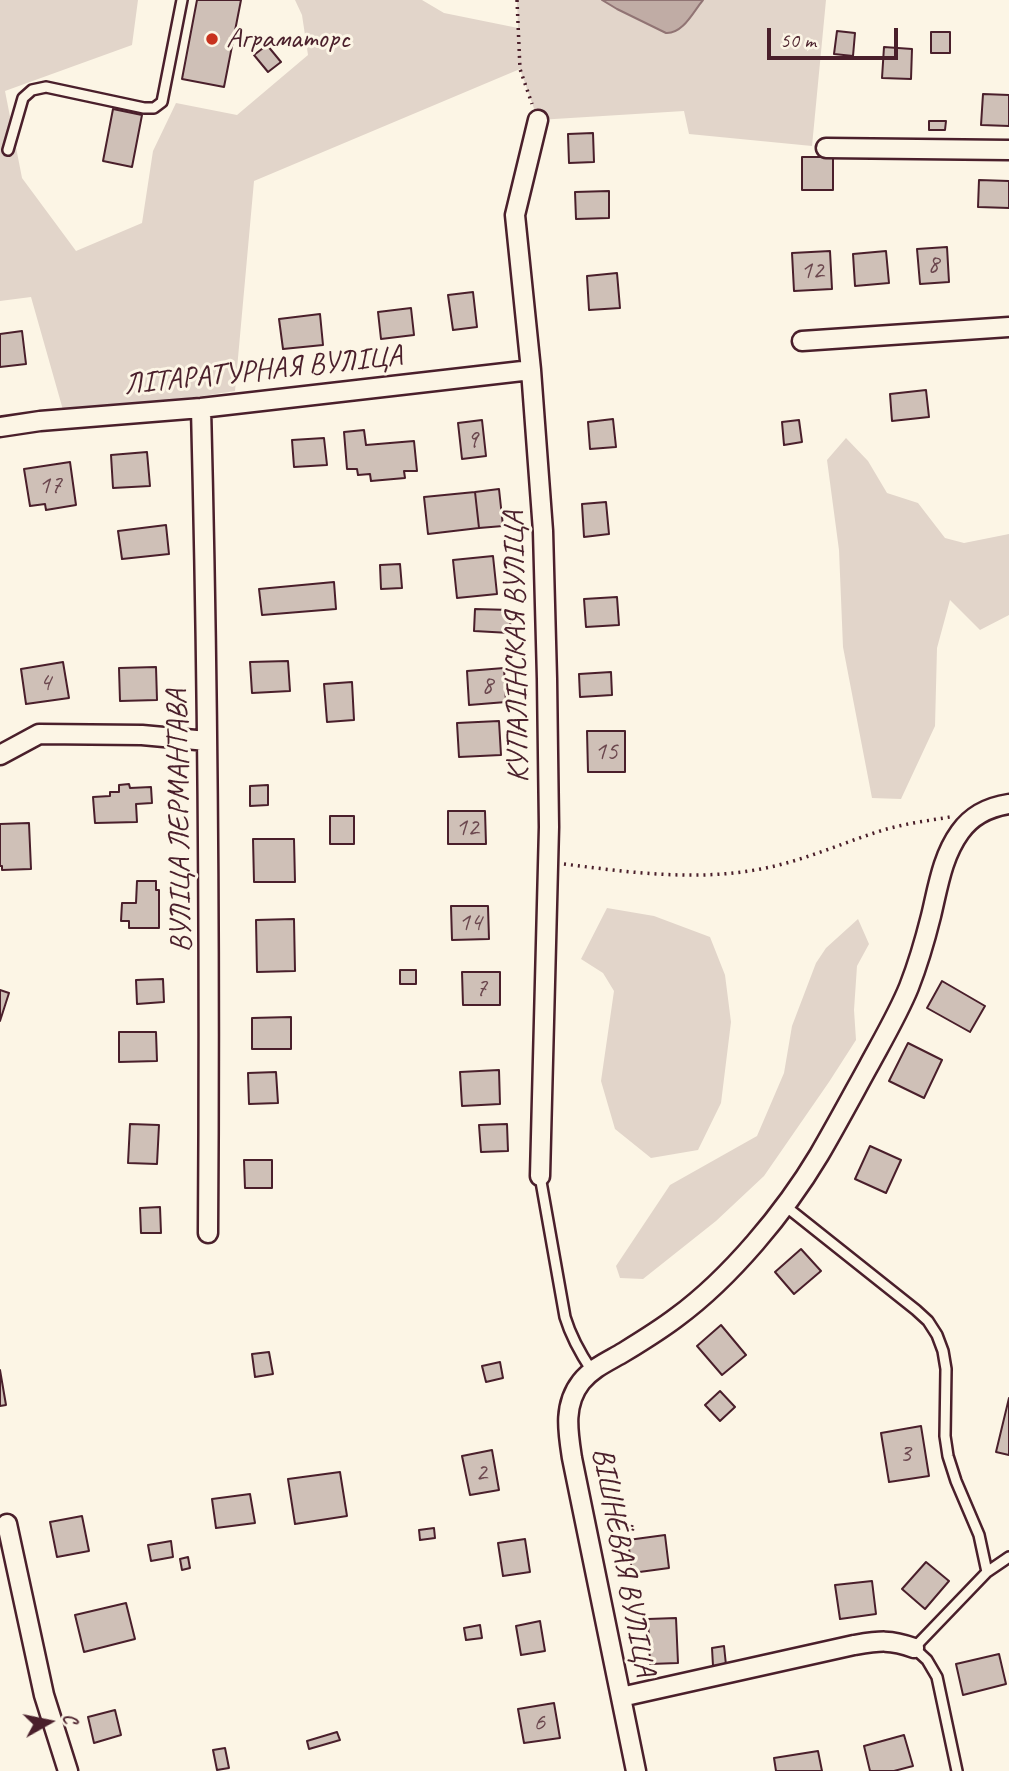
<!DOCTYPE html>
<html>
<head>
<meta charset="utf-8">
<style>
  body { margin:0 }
  #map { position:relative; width:1009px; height:1771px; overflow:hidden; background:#fcf5e5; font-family:Caveat,sans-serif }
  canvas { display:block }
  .north { position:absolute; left:14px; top:1687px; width:70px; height:70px; -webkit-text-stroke:5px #fcf5e5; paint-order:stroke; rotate:81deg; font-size:19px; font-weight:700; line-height:28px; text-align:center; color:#4a1f2b }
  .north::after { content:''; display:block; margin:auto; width:24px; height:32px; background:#4a1f2b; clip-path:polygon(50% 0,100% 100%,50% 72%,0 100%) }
  .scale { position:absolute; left:767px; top:28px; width:131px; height:32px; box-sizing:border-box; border:4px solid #4a1f2b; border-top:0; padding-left:9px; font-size:21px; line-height:24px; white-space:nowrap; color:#4a1f2b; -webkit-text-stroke:5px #fcf5e5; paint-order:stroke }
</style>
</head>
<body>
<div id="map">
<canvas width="1009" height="1771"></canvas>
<div class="north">С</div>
<div class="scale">50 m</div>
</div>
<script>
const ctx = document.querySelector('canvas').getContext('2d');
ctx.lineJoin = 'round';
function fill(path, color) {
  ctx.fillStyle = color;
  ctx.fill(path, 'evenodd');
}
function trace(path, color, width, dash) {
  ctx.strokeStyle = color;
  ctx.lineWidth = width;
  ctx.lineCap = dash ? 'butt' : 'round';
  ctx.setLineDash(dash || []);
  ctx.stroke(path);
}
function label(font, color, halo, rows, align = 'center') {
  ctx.font = font + ' Caveat,sans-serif';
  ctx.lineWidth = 6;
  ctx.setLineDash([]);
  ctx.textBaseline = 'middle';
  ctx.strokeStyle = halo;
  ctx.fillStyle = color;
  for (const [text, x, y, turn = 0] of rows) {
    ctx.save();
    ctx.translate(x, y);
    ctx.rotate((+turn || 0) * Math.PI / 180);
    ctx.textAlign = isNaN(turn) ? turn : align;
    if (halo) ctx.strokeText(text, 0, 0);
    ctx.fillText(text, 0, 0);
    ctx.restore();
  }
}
fill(new Path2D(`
  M 0,0 L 138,0 L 132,45 L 5,91 L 22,178 L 76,251 L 142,223 L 153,151 L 176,103 L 237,115 L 308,55 L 302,15 L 295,0 L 422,0 L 444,13 L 518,28 L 517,0 L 602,0 L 617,9 L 666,33 C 683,34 693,12 703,0 L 826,0 L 812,146 L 689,134 L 684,111 L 538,120 L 520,69 L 254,181 L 235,391 L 65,417 L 31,297 L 0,301 Z
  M 846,438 L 868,461 L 887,493 L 918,503 L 945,538 L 964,543 L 1009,534 L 1009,615 L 980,630 L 950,600 L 937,648 L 935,726 L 901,799 L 872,798 L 843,647 L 839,550 L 827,460 Z
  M 607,908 L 654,916 L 710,937 L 725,975 L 731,1022 L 721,1103 L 698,1150 L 651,1158 L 615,1129 L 601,1081 L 614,991 L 603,973 L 581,959 Z
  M 858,919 L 869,944 L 857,966 L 854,1010 L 856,1040 L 829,1082 L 764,1176 L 716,1221 L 643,1279 L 620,1278 L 616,1266 L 670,1185 L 757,1136 L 784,1073 L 792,1026 L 816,963 L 826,948 Z`), '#e2d5ca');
const water = new Path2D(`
  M 602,0 L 703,0 C 693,12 683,34 666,33 L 617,9 Z`);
fill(water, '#c0aca5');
trace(water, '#917474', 2);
const building = new Path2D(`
  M 197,0 L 241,0 L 224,87 L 182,79 Z
  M 837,31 L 855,33 L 853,56 L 834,54 Z
  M 931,32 L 950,32 L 950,53 L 931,53 Z
  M 267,45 L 281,62 L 268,72 L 254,55 Z
  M 884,47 L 912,49 L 911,79 L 882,78 Z
  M 983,94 L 1009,95 L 1009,126 L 981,125 Z
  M 113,109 L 142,115 L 132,167 L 103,161 Z
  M 929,121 L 946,121 L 945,130 L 929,130 Z
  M 593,133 L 594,162 L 569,163 L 568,134 Z
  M 802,157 L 833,157 L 833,190 L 802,190 Z
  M 979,180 L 1009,181 L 1009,208 L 978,207 Z
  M 609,191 L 609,218 L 576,219 L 575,192 Z
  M 947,247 L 949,282 L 920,284 L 917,249 Z
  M 830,251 L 832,289 L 794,291 L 792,253 Z
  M 886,251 L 889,283 L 855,286 L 853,254 Z
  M 617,273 L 620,308 L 589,310 L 587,276 Z
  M 473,292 L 477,327 L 453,330 L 448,295 Z
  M 411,308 L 414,335 L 381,339 L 378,312 Z
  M 320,314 L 323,345 L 283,349 L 279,319 Z
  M 22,331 L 26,364 L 0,367 L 0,334 Z
  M 926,390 L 929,417 L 892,421 L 890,394 Z
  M 613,419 L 616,447 L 590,449 L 588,422 Z
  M 482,420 L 486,456 L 462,459 L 458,423 Z
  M 799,420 L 802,442 L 784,445 L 782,422 Z
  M 364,430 L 366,445 L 414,441 L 417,471 L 404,471 L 405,478 L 371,481 L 370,474 L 358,475 L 357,469 L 347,469 L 344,432 Z
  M 324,438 L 327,465 L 294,467 L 292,440 Z
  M 147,452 L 150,486 L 113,488 L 111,455 Z
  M 70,462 L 76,505 L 46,510 L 45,504 L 30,506 L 24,469 Z
  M 499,489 L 503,526 L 479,528 L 475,492 Z
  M 475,492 L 479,528 L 428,534 L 424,497 Z
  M 606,502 L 609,534 L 584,537 L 582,504 Z
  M 166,525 L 169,554 L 122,559 L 118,531 Z
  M 493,556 L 497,594 L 457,598 L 453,560 Z
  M 400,564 L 402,588 L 381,589 L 380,565 Z
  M 334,582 L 336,609 L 262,615 L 259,589 Z
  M 617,597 L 619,625 L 586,627 L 584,599 Z
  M 475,609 L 511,610 L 510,633 L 474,631 Z
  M 288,661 L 290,691 L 252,693 L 250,662 Z
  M 63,662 L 69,698 L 26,704 L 21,669 Z
  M 156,667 L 157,700 L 120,701 L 119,668 Z
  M 504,668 L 506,702 L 469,705 L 467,671 Z
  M 611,672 L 612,695 L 580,697 L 579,674 Z
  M 352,682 L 354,720 L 327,722 L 324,684 Z
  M 499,721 L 501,755 L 459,757 L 457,723 Z
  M 587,731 L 625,731 L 625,772 L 588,772 Z
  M 129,784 L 130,788 L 151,787 L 152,803 L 136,804 L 137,822 L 95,823 L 93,797 L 110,796 L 110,792 L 119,792 L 119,785 Z
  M 268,785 L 268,805 L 250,806 L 250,786 Z
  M 448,811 L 485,811 L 486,844 L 448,844 Z
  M 330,816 L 354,816 L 354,844 L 330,844 Z
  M 29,823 L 31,869 L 2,870 L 2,866 L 0,866 L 0,824 Z
  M 253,839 L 294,839 L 295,882 L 254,882 Z
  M 137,881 L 156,881 L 156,890 L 159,890 L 159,928 L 129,928 L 129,921 L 121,921 L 122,903 L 136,903 Z
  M 451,906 L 488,906 L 489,939 L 452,940 Z
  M 294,919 L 295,971 L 257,972 L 256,920 Z
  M 400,970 L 416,970 L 416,984 L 400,984 Z
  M 462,972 L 500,972 L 500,1005 L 463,1005 Z
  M 163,979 L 164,1002 L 137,1004 L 136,980 Z
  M 942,981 L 985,1006 L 970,1032 L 927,1008 Z
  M 0,990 L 9,993 L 0,1021 Z
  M 291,1017 L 291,1049 L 252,1049 L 252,1018 Z
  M 119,1032 L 156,1032 L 157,1061 L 119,1062 Z
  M 908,1043 L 942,1060 L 924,1098 L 889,1081 Z
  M 499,1070 L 500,1104 L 462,1106 L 460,1072 Z
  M 276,1072 L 278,1103 L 249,1104 L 248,1073 Z
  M 130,1124 L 159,1125 L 157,1164 L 128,1163 Z
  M 507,1124 L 508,1151 L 481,1152 L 479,1125 Z
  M 870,1146 L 901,1160 L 886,1193 L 855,1179 Z
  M 244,1160 L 272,1160 L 272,1188 L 245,1188 Z
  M 160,1207 L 161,1233 L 141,1233 L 140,1208 Z
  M 801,1249 L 821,1271 L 794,1294 L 775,1272 Z
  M 721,1325 L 746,1355 L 722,1375 L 697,1346 Z
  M 269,1352 L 273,1374 L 255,1377 L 252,1354 Z
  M 500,1362 L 503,1378 L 486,1382 L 482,1366 Z
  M 0,1370 L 6,1405 L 0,1406 Z
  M 720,1391 L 735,1407 L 720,1421 L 705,1405 Z
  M 1009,1398 L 1009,1455 L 996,1452 Z
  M 921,1426 L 929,1476 L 889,1482 L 881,1433 Z
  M 492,1450 L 499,1490 L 470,1495 L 462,1456 Z
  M 340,1472 L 347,1516 L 295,1524 L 288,1479 Z
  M 250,1494 L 255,1523 L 216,1528 L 212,1499 Z
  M 82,1516 L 89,1551 L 57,1557 L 50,1522 Z
  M 434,1528 L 435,1538 L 420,1540 L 419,1530 Z
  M 665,1535 L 669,1568 L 632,1573 L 628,1540 Z
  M 525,1539 L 530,1572 L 503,1576 L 498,1543 Z
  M 171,1541 L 173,1557 L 151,1561 L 148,1545 Z
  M 188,1557 L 190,1568 L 182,1570 L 180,1559 Z
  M 926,1562 L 949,1581 L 925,1609 L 902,1589 Z
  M 872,1581 L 876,1614 L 840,1619 L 835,1585 Z
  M 126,1603 L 135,1639 L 84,1652 L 75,1615 Z
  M 676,1618 L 678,1663 L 650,1664 L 648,1619 Z
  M 540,1621 L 545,1651 L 521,1655 L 516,1626 Z
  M 480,1625 L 482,1638 L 466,1640 L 464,1628 Z
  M 724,1646 L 726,1665 L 713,1666 L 712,1648 Z
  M 999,1654 L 1006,1684 L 963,1695 L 956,1664 Z
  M 554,1703 L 560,1738 L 524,1743 L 518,1709 Z
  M 115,1710 L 121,1735 L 94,1743 L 88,1717 Z
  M 337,1732 L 340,1740 L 309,1749 L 307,1741 Z
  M 904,1735 L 913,1766 L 894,1771 L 870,1771 L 864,1746 Z
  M 225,1748 L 229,1768 L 217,1770 L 213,1750 Z
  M 818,1751 L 822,1771 L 776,1771 L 774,1758 Z`);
fill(building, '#cfc0b7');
trace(building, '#4a1f2b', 2);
const lane = new Path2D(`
  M 8,150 L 23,98 L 32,90 L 46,87 L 144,108 L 154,108 L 162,102 L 182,0
  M 540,1176 L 565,1317 C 571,1337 580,1353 592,1371
  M 784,1205 L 916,1310 L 928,1321 L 937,1335 L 943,1351 L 946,1369 L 945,1436 L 948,1456 L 956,1481 L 979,1535 L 987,1572
  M 957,1771 L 937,1677 L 927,1660 L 914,1648 L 987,1572 L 1009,1557`);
const street = new Path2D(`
  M 538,120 L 515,215 L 531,370 L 543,531 L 547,679 L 549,827 L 540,1176
  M 826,148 L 1009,150
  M 802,341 L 1009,327
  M 201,408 C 208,683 210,958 208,1233
  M 0,427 L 40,421 L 201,408 L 531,370
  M 0,755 L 39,734 L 142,735 L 207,741
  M 7,1524 L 44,1695 L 68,1771
  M 621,1697 L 854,1645 C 879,1641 890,1639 914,1648
  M 636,1771 L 572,1458 C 568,1432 563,1405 581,1382 C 592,1368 609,1361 624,1352 C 642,1341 660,1330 677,1317 C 730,1278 785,1212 819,1155 C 836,1126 852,1096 868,1067 C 882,1041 898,1014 909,987 C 918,964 925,940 931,916 C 938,887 942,857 960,832 C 972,815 989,807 1009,804`);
trace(lane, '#4a1f2b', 14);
trace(street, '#4a1f2b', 23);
trace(new Path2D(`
  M 517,0 L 520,69 L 532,104
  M 564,864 C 627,872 692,881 755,870 C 798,863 837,845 877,832 C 901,824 926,821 950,817`), '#4a1f2b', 3.5, [2, 5]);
trace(lane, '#fcf5e5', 9);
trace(street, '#fcf5e5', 18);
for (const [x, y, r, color] of [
  [212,39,7,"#c8321e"]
]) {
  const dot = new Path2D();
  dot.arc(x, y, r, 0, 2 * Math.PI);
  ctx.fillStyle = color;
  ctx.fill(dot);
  trace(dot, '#fcf5e5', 2.5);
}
label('26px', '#6b474e', null, [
  ["8",933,265],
  ["12",812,271],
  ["9",472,440],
  ["17",50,486],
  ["4",45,683],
  ["8",487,686],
  ["15",606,752],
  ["12",467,828],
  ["14",470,923],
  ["7",481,989],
  ["3",905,1454],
  ["2",481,1473],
  ["6",539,1723]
]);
label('30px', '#4a1f2b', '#fcf5e5', [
  ["Аграматорс",226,39]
], 'left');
label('30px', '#4a1f2b', '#fcf5e5', [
  ["ЛІТАРАТУРНАЯ ВУЛІЦА",263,371,-6],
  ["КУПАЛІНСКАЯ ВУЛІЦА",517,647,-91],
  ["ВУЛІЦА ЛЕРМАНТАВА",180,821,-91],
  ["ВІШНЁВАЯ ВУЛІЦА",623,1562,79]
]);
</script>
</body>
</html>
